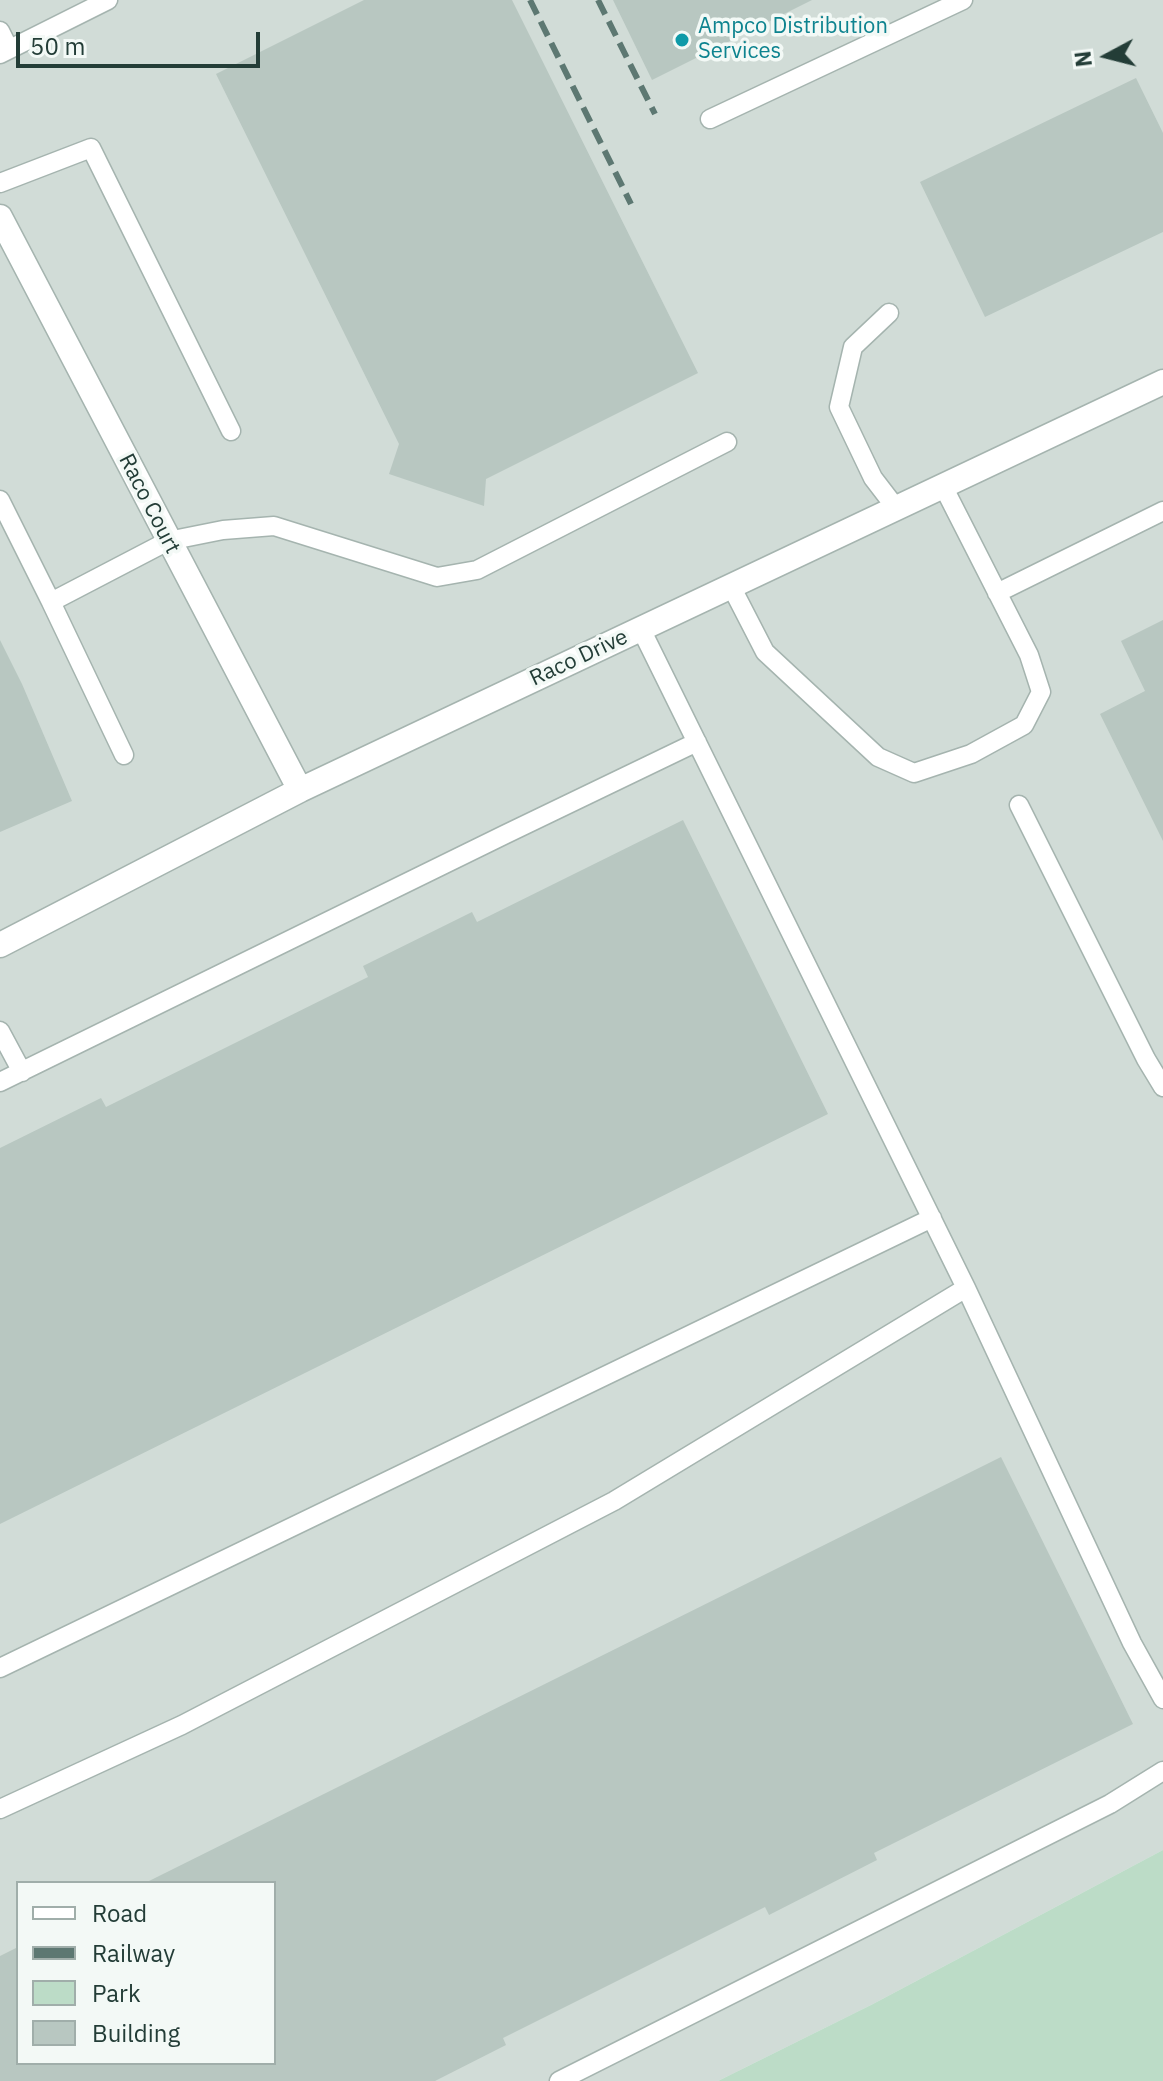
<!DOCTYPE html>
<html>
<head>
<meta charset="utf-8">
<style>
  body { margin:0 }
  #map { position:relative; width:1163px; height:2081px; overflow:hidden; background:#e2ece8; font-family:"IBM Plex Sans",sans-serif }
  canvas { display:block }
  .legend { position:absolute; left:16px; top:1881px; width:260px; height:184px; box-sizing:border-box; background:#f3f9f6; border:2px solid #a0aeaa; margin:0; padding:10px 14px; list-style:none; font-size:24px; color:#233d37 }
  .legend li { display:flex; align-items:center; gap:16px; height:40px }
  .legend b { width:40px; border:2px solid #a0aeaa }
  .north { position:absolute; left:1067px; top:16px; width:80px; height:80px; -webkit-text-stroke:6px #f3f9f6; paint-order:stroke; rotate:263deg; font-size:22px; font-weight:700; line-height:32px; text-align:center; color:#233d37 }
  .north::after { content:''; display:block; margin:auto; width:28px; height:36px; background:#233d37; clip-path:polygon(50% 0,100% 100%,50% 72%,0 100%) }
  .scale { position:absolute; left:16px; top:32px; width:244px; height:36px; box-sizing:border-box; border:4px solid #233d37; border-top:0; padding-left:10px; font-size:24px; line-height:28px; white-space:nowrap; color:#233d37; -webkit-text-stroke:6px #f3f9f6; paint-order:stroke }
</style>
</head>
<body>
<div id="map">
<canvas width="1163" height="2081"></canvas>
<ul class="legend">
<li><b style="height:10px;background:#fff"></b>Road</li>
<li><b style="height:10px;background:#5d7872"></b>Railway</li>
<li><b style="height:22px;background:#bcdcc7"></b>Park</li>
<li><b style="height:22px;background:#b8c7c1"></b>Building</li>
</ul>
<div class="north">N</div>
<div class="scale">50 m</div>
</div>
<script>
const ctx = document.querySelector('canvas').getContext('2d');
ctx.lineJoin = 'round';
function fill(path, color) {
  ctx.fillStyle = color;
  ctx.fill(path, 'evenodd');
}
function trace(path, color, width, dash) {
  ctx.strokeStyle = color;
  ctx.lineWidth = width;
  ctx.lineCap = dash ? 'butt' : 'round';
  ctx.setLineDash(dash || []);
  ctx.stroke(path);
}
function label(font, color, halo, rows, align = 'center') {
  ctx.font = font + ' "IBM Plex Sans",sans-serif';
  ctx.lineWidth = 7;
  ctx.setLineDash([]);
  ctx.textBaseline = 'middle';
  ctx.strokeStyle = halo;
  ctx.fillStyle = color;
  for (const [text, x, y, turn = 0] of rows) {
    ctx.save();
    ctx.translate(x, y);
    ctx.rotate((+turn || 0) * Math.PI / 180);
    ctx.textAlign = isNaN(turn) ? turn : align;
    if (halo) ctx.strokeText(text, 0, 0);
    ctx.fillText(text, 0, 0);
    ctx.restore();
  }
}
fill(new Path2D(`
  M 0,0 L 1163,0 L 1163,1850 L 873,2004 L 718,2081 L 0,2081 ZM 18,1883 L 274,1883 L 274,2063 L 18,2063 Z`), '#d1dcd7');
fill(new Path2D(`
  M 1163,1850 L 1163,2081 L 718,2081 L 873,2004 Z`), '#bcdcc7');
fill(new Path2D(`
  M 364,0 L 512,0 L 698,373 L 486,479 L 484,506 L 389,474 L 399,444 L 216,74 Z
  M 613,0 L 812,0 L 652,80 Z
  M 1136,78 L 1163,133 L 1163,232 L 985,317 L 920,182 Z
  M 1163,620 L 1163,841 L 1100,714 L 1145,691 L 1121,641 Z
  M 0,640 L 22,684 L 72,801 L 0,832 Z
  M 683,820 L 828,1114 L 0,1524 L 0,1148 L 101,1098 L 106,1107 L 368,977 L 363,966 L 472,912 L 477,922 Z
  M 1001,1457 L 1133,1724 L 874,1853 L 877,1860 L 769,1915 L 765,1907 L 503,2038 L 506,2045 L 435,2081 L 0,2081 L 0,1956 L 18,1947 L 18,2063 L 274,2063 L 274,1883 L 145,1883 Z`), '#b8c7c1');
const service = new Path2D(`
  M 0,31 L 9,49
  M 0,54 L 108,0
  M 710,119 L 963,0
  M 0,183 L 91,148 L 231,431
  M 889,313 L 853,347 L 839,407 L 873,478 L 896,508
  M 0,500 L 51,602 L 168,541 L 223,530 L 274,526 L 437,577 L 477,570 L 727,442
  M 731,586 L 765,652 L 878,757 L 914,773 L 971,754 L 1024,725 L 1041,692 L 1029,655 L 943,486
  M 997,593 L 1163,511
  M 51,602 L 124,755
  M 641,629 L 966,1288 L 1132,1643 L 1163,1699
  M 1019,805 L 1146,1059 L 1163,1087
  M 0,1031 L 22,1072
  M 0,1082 L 506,834 L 697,742
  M 0,1668 L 932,1218
  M 0,1809 L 182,1725 L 614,1501 L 966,1288
  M 559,2081 L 1110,1804 L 1163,1771`);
const minor = new Path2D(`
  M 0,217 L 300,790
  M 0,945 L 300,790 L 1163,382`);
trace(service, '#a5b4af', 21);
trace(minor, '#a5b4af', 27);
trace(service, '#fff', 18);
trace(minor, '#fff', 24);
trace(new Path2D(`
  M 530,0 L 631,204
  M 598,0 L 655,114`), '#5d7872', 6, [16, 8]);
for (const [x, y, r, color] of [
  [682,40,8,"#0f9aa8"]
]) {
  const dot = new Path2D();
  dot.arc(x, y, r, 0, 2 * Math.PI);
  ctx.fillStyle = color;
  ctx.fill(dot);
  trace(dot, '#f3f9f6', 3);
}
label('22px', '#0d838f', '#f3f9f6', [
  ["Ampco Distribution",698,27],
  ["Services",698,52]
], 'left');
label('22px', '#233d37', '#f3f9f6', [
  ["Raco Court",149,504,63],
  ["Raco Drive",579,658,-25]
]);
</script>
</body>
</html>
